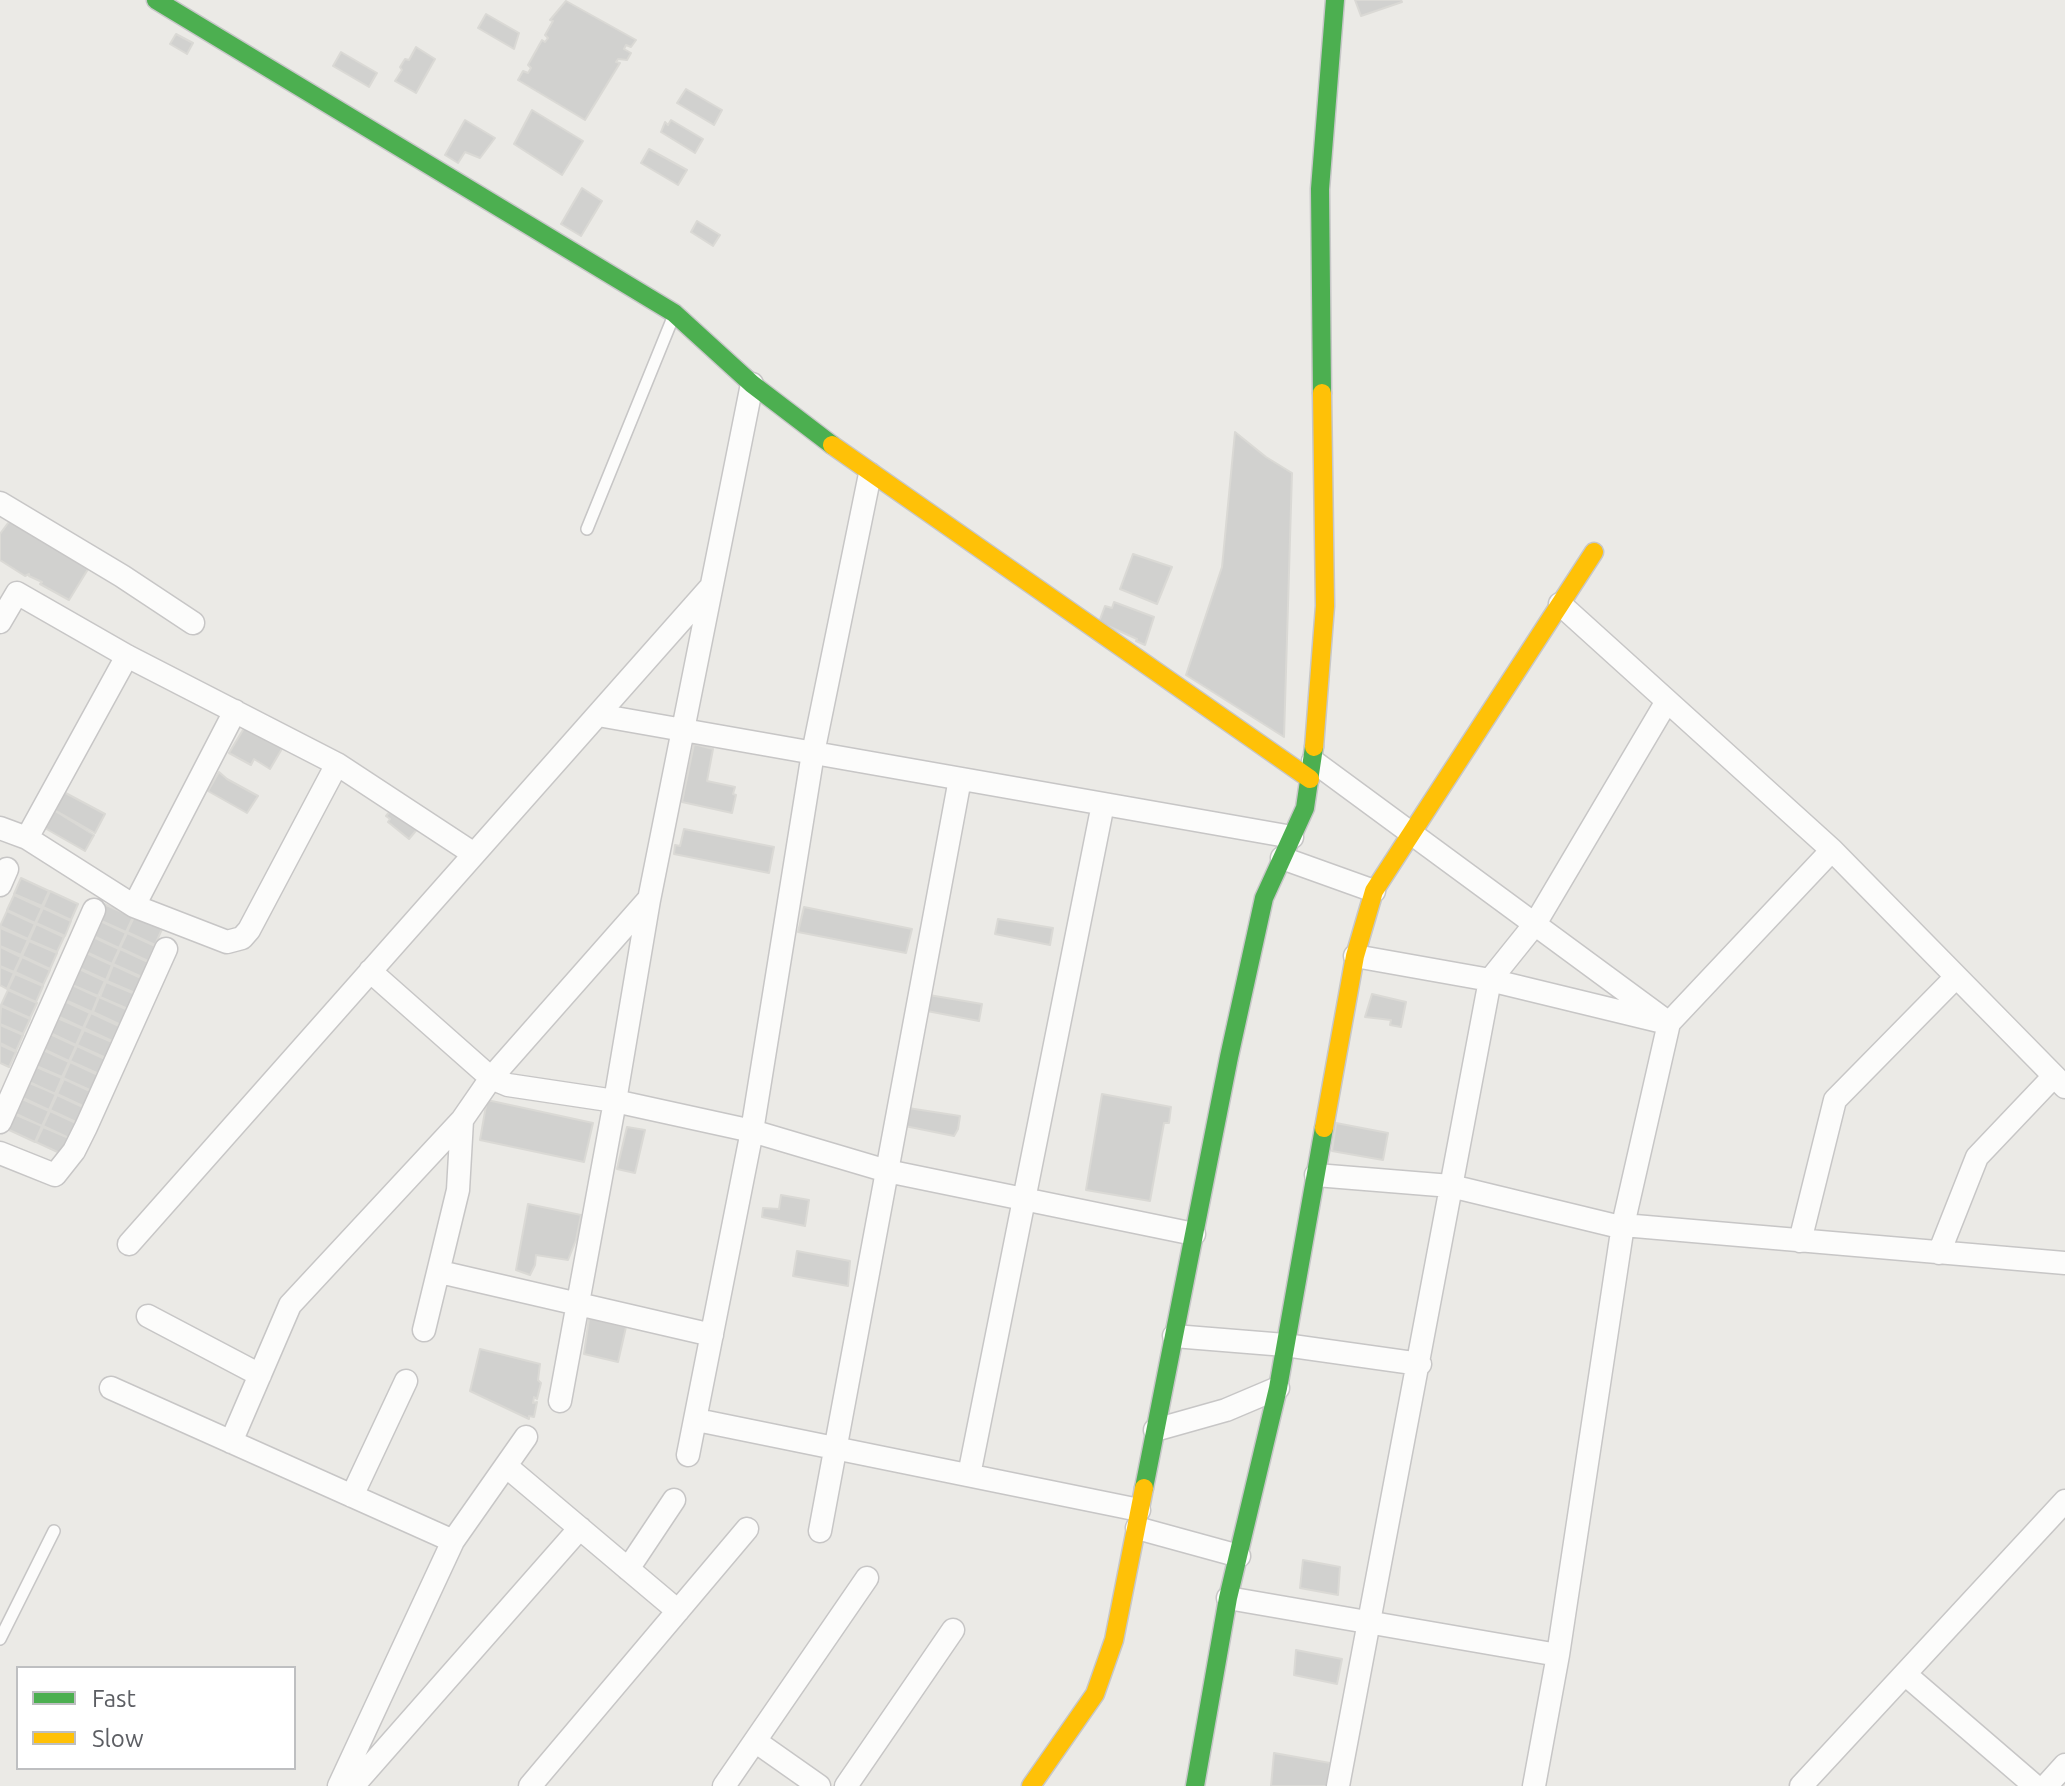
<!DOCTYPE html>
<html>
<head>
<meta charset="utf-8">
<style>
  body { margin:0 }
  #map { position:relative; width:2065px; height:1786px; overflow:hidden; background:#ebeae6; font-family:Ubuntu,sans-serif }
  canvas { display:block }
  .legend { position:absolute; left:16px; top:1666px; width:280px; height:104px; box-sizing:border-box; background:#fff; border:2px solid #bebfc1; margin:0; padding:10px 14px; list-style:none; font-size:24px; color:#5c5e63 }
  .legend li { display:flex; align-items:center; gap:16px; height:40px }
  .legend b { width:40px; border:2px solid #bebfc1 }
</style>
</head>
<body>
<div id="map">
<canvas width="2065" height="1786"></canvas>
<ul class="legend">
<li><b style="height:10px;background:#4caf50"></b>Fast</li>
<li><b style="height:10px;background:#ffc107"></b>Slow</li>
</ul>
</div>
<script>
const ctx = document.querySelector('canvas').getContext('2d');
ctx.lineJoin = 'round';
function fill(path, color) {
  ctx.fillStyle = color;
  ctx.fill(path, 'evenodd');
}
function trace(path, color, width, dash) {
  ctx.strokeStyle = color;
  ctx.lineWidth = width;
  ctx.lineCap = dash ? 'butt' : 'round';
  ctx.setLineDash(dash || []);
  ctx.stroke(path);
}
const building = new Path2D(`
  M 1355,0 L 1401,0 L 1402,2 L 1361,16 Z
  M 566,1 L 636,40 L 631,47 L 626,45 L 624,49 L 631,53 L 627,60 L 618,59 L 616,62 L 620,63 L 585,120 L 518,80 L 523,71 L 528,73 L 531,68 L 528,65 L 542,40 L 545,42 L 548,38 L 545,35 L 553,21 L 550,20 Z
  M 486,14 L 519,33 L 514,49 L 478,28 Z
  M 176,34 L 193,43 L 187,54 L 170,44 Z
  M 416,47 L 435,59 L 416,93 L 395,81 L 402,70 L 400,67 L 405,59 L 409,60 Z
  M 341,52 L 377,73 L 369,87 L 333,66 Z
  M 686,89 L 722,110 L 714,125 L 677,103 Z
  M 532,110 L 583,141 L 562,175 L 514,144 Z
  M 465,120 L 495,138 L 480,158 L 465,152 L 458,163 L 445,155 Z
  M 671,120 L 703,139 L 695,153 L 661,132 L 665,122 L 668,125 Z
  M 649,149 L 687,170 L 678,185 L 641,163 Z
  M 582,188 L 602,201 L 581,236 L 561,224 Z
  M 697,221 L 720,235 L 713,246 L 691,232 Z
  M 1235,432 L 1266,457 L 1292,473 L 1284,737 L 1186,675 L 1222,567 Z
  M 11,519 L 90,566 L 69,600 L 40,584 L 42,582 L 29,576 L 29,574 L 25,576 L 0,560 L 0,534 Z
  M 1133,554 L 1172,567 L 1157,604 L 1120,589 Z
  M 1114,602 L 1154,617 L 1145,645 L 1136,641 L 1137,639 L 1099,622 L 1105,606 L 1112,608 Z
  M 246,725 L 283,747 L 270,769 L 254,759 L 251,765 L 229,753 Z
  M 694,744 L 713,749 L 707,781 L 735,787 L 733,794 L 736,795 L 732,813 L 682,802 Z
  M 219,772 L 227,779 L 258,796 L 247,813 L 208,791 Z
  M 60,790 L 105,814 L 95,833 L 51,808 Z
  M 396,804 L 419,827 L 409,839 L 388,822 L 390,819 L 386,816 Z
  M 52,809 L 94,835 L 85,851 L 43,827 Z
  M 684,829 L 774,847 L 769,873 L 674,854 L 675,845 L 680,846 Z
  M 21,878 L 49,891 L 42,906 L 14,894 Z
  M 50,891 L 78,904 L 71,920 L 43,907 Z
  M 14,895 L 42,908 L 35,923 L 7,910 Z
  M 104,904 L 133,917 L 126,932 L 97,919 Z
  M 804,907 L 912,929 L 906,953 L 798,932 Z
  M 43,908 L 71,921 L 65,936 L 36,923 Z
  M 7,911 L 35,924 L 28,939 L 0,926 Z
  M 134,917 L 162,929 L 155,945 L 127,932 Z
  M 998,919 L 1053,928 L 1050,945 L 995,934 Z
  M 98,920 L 126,933 L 119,948 L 91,935 Z
  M 36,924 L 64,937 L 57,952 L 29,940 Z
  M 0,928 L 28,940 L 21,955 L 0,946 Z
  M 127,933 L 155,946 L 148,961 L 120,948 Z
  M 91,936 L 119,949 L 112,964 L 84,951 Z
  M 29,941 L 57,953 L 50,969 L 22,956 Z
  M 0,947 L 21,957 L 14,972 L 0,966 Z
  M 120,949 L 148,962 L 142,977 L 113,964 Z
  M 84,952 L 112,965 L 106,980 L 77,967 Z
  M 22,957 L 50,970 L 43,985 L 15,972 Z
  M 113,965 L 141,978 L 135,993 L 107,981 Z
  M 0,967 L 14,973 L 7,989 L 0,985 Z
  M 77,968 L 105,981 L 98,996 L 70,984 Z
  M 15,974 L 43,986 L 36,1002 L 8,989 Z
  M 106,982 L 135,994 L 128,1009 L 100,997 Z
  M 70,984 L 98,997 L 92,1012 L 63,999 Z
  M 8,990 L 37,1003 L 30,1018 L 1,1005 Z
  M 1372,994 L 1406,1002 L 1401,1027 L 1390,1025 L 1391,1020 L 1365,1017 Z
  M 929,995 L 982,1004 L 979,1021 L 927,1011 Z
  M 99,997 L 128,1010 L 121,1025 L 93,1012 Z
  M 62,1000 L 90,1013 L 83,1028 L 55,1015 Z
  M 1,1006 L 30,1019 L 23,1034 L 0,1024 Z
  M 91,1013 L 119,1026 L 112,1041 L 84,1028 Z
  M 55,1017 L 83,1029 L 76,1045 L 48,1032 Z
  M 0,1025 L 23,1035 L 16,1051 L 0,1043 Z
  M 84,1030 L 112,1042 L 106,1058 L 77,1045 Z
  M 48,1033 L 76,1046 L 69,1061 L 41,1048 Z
  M 0,1045 L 16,1052 L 9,1067 L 0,1063 Z
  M 77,1046 L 105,1059 L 99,1074 L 70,1061 Z
  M 41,1049 L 69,1062 L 62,1077 L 34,1065 Z
  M 70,1062 L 98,1075 L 92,1091 L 63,1078 Z
  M 34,1066 L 62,1078 L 55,1094 L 27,1081 Z
  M 64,1079 L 92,1092 L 85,1107 L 57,1094 Z
  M 27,1082 L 56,1094 L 49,1110 L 21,1097 Z
  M 1102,1094 L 1171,1107 L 1169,1123 L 1164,1123 L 1150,1201 L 1086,1190 Z
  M 57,1095 L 85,1108 L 78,1123 L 50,1110 Z
  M 20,1098 L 49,1111 L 42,1126 L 14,1113 Z
  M 487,1100 L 593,1123 L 584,1162 L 480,1140 Z
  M 908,1108 L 960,1116 L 958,1129 L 954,1136 L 905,1126 Z
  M 50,1111 L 78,1124 L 71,1139 L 43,1126 Z
  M 14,1114 L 42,1126 L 35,1142 L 7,1129 Z
  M 1336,1123 L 1388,1133 L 1383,1160 L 1332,1151 Z
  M 43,1127 L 71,1139 L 64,1155 L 36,1142 Z
  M 627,1127 L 645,1130 L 635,1173 L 617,1169 Z
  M 781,1195 L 809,1200 L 805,1226 L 762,1217 L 763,1208 L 779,1209 Z
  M 528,1204 L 581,1215 L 576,1240 L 568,1260 L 536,1255 L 535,1265 L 530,1275 L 516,1270 Z
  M 797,1251 L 850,1261 L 848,1286 L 793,1276 Z
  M 589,1318 L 626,1327 L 618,1362 L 584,1354 Z
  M 480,1349 L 540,1364 L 538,1380 L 541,1383 L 537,1399 L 534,1397 L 533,1403 L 537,1402 L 534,1417 L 529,1416 L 529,1419 L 470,1391 Z
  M 1303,1560 L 1340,1567 L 1338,1595 L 1300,1588 Z
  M 1296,1650 L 1342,1659 L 1337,1684 L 1294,1675 Z
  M 1274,1753 L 1330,1763 L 1327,1786 L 1271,1786 Z`);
fill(building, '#d1d1cf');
trace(building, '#dad9d5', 2);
const lane = new Path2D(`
  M 587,529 L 674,315
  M 0,1639 L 54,1531`);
const street = new Path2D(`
  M 0,503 L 122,576 L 193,623
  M 1560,604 L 1832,850 L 2065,1087
  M 0,622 L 17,593 L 127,656 L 337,764 L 474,854
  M 598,715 L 1292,837
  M 1313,761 L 1669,1023
  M 0,828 L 27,838 L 134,906 L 227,942 L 242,938 L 249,930 L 337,764
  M 27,838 L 127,656
  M 1282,858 L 1374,891
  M 0,885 L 7,869
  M 134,906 L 235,711
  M 1355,956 L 1490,980 L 1659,1021
  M 370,971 L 491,1078 L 508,1085 L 615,1101 L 752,1131 L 887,1171 L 1194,1234
  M 0,1122 L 94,910
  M 0,1153 L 55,1175 L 74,1151 L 86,1127 L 166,949
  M 1316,1175 L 1451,1186 L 1620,1227 L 1623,1225 L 2065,1263
  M 1800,1241 L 1835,1100 L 1956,977
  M 129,1244 L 709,589
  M 1939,1253 L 1977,1157 L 2054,1076
  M 440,1272 L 712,1335
  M 148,1316 L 260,1375
  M 424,1330 L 458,1190 L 462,1120 L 491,1078 L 648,900
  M 1174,1336 L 1285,1345 L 1420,1364
  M 111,1388 L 453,1541
  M 560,1401 L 615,1101 L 649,900 L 752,384
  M 697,1420 L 1139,1510
  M 1155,1430 L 1226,1410 L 1278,1388
  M 231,1442 L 290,1305 L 462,1120
  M 688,1455 L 752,1131 L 813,753 L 870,474
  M 506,1466 L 678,1611
  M 969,1475 L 1103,804
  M 352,1496 L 406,1381
  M 1137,1528 L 1239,1556
  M 820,1531 L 960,779
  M 628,1569 L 674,1500
  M 1228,1598 L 1558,1655
  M 1905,1674 L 2035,1786
  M 755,1741 L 819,1786
  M 339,1786 L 453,1541 L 526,1437
  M 353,1786 L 580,1528
  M 530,1786 L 747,1529
  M 724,1786 L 867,1578
  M 846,1786 L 953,1630
  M 1338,1786 L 1490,980 L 1535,924 L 1667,701
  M 1534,1786 L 1558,1655 L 1623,1225 L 1669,1023 L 1832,850
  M 1801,1786 L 2065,1501
  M 2046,1786 L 2065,1765`);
const fast = new Path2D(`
  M 156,0 L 674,313 L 752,384 L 832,445
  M 1322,393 L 1320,189 L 1335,0
  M 1144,1488 L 1229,1057 L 1264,898 L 1305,808 L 1314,747
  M 1195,1786 L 1228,1598 L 1278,1388 L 1324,1128`);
const slow = new Path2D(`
  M 832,445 L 1310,779
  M 1314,747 L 1325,606 L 1322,393
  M 1324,1128 L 1355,956 L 1374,891 L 1594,552
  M 1031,1786 L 1095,1694 L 1114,1640 L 1144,1488`);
trace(lane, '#c7c6c6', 14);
trace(street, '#c7c6c6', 25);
trace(fast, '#c7c7c8', 21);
trace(slow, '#c7c7c8', 21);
trace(lane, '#fcfcfb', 11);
trace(street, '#fcfcfb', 22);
trace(fast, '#4caf50', 18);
trace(slow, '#ffc107', 18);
</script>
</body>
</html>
